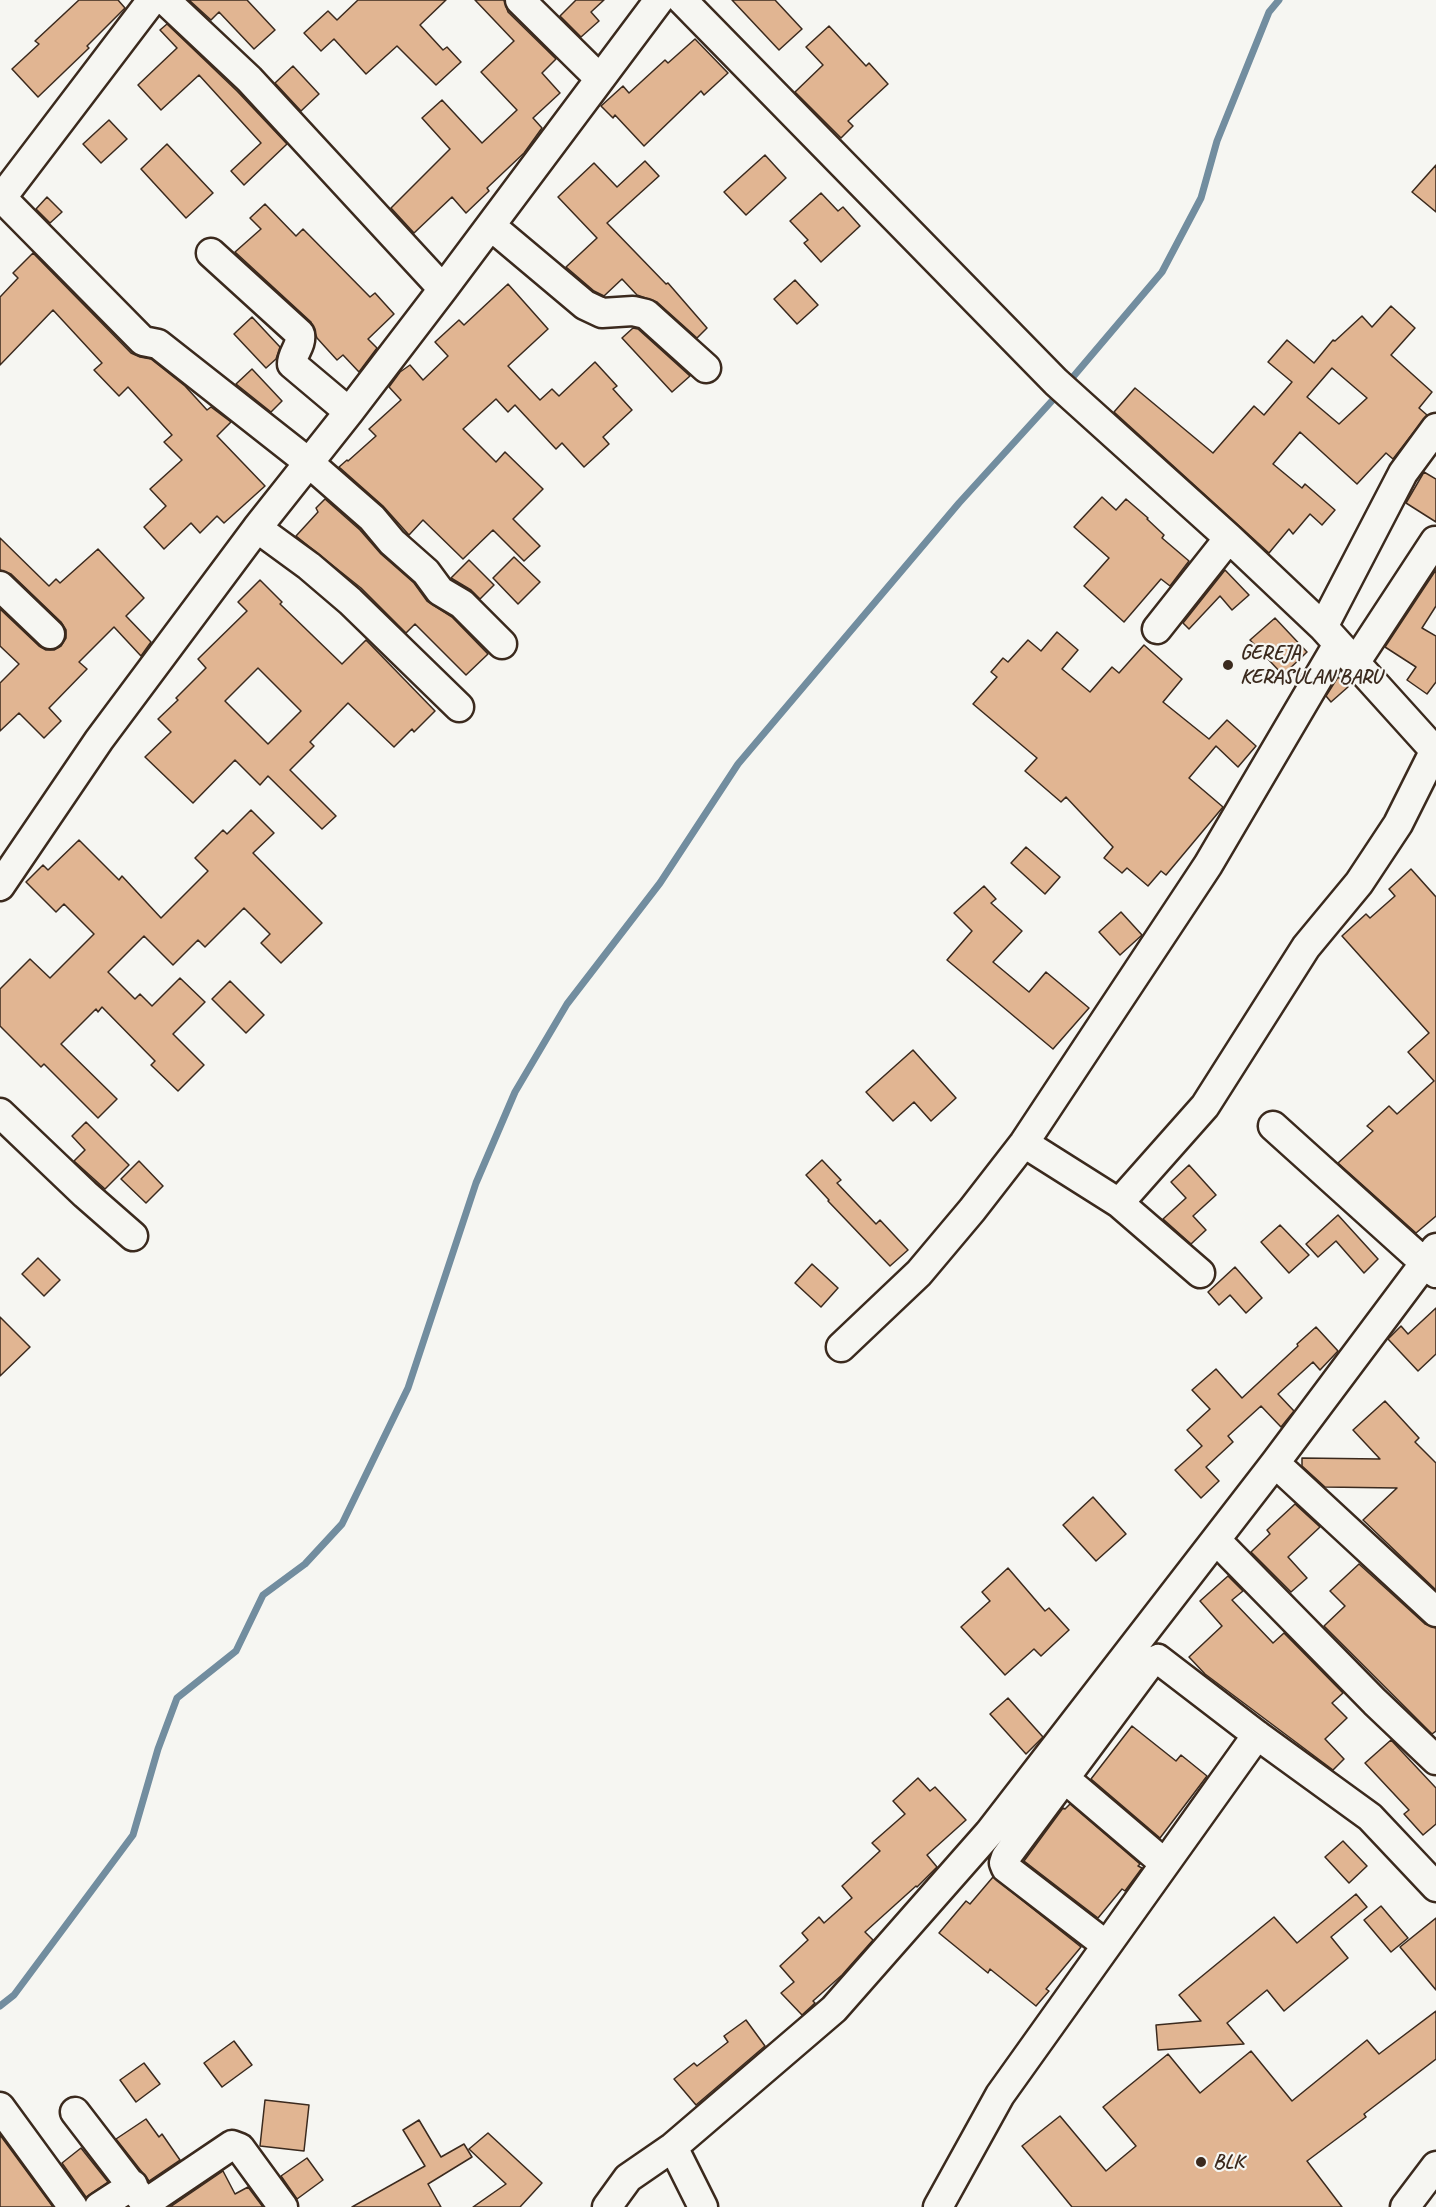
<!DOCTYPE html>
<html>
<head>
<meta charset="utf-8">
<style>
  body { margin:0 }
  canvas { display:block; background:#f6f6f2 }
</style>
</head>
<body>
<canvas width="1436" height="2207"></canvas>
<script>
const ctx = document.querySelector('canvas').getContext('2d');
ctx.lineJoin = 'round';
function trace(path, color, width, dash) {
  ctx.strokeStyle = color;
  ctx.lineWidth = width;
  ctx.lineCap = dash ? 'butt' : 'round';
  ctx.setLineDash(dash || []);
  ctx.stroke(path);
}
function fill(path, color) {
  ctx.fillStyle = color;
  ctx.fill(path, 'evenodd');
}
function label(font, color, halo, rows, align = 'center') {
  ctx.font = font + ' Caveat,sans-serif';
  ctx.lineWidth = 4.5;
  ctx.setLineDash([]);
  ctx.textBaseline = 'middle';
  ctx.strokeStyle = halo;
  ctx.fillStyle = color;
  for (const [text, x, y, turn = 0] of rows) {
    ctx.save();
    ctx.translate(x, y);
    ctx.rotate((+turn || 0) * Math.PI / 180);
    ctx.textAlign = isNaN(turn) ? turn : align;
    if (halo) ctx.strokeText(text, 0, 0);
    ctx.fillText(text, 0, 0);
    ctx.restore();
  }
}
trace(new Path2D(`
  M 1067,384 L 1162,272 L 1201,198 L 1217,141 L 1269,12 L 1279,0
  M 0,2006 L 14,1995 L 133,1835 L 158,1749 L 177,1698 L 236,1651 L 263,1595 L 305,1564 L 342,1524 L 408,1388 L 476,1183 L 515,1092 L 567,1004 L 660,883 L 738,764 L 959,503 L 1060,392`), '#728d9f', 7);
const building = new Path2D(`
  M 79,0 L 118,0 L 125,8 L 87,46 L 89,48 L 38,97 L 12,69 L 39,44 L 35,41 Z
  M 189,0 L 247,0 L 275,30 L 254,49 L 219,12 L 211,20 Z
  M 358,0 L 446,0 L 420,25 L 443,50 L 447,47 L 461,62 L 436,85 L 397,46 L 366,74 L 334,39 L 321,51 L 304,33 L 328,11 L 337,20 Z
  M 475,0 L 504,0 L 508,12 L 556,59 L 542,73 L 560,93 L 533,118 L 542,128 L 524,153 L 487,188 L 489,191 L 466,213 L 452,197 L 414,233 L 391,208 L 450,149 L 422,118 L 442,100 L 482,143 L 517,110 L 481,72 L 514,41 Z
  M 576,0 L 604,0 L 591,12 L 599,21 L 581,37 L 560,16 Z
  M 732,0 L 775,0 L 802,29 L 779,50 Z
  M 167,24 L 237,91 L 287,144 L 244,185 L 231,171 L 261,143 L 199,75 L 161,110 L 138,85 L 177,48 L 160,30 Z
  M 829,26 L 866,66 L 869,63 L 888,84 L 848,121 L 853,126 L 841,138 L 795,92 L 823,65 L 806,47 Z
  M 695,39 L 728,73 L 704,95 L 701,91 L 644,146 L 615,115 L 613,118 L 601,106 L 623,86 L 629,93 L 665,60 L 668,63 Z
  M 293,66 L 319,94 L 301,111 L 275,83 Z
  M 109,120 L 127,139 L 101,163 L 83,144 Z
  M 167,144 L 213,193 L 186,218 L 141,169 Z
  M 765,155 L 786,178 L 746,215 L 724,192 Z
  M 645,161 L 659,176 L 607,223 L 666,284 L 668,283 L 707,328 L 697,338 L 657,302 L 637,295 L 622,279 L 604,296 L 594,291 L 566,267 L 597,238 L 558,197 L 594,163 L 617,187 Z
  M 1436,165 L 1436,212 L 1412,192 Z
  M 821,193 L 838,211 L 843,207 L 860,226 L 821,262 L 804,243 L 808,240 L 790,221 Z
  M 47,197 L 62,212 L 50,223 L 36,209 Z
  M 265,204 L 296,236 L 303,229 L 370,297 L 375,293 L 394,314 L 368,339 L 377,348 L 359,372 L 343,355 L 337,360 L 317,338 L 311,322 L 235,252 L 261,229 L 250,218 Z
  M 33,253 L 131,353 L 140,357 L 151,359 L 185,386 L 207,410 L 211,407 L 231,422 L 217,436 L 265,486 L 224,523 L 217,516 L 200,533 L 191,523 L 164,549 L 144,527 L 166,506 L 150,489 L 182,460 L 164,442 L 172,435 L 128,387 L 119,396 L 94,370 L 102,363 L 53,310 L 0,365 L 0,297 L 18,278 L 13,273 Z
  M 795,280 L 818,305 L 797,324 L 774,299 Z
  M 508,284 L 548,329 L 508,366 L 540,400 L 552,389 L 559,396 L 595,362 L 617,386 L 613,389 L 632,410 L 603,437 L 609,444 L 584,467 L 562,443 L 556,449 L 515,405 L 508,412 L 496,399 L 463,429 L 496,462 L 505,452 L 543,489 L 513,519 L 540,546 L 524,561 L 493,530 L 463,559 L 423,520 L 409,535 L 383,506 L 339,467 L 347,460 L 348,461 L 376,436 L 369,429 L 401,400 L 389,387 L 400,372 L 410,365 L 423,380 L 448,356 L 435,342 L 459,320 L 464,325 Z
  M 1391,306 L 1415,328 L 1391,355 L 1432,392 L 1419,408 L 1427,415 L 1393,459 L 1386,453 L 1357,484 L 1300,432 L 1273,464 L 1302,488 L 1305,484 L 1335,510 L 1322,525 L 1310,514 L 1293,534 L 1289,529 L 1269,553 L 1114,412 L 1135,388 L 1213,453 L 1254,406 L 1264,415 L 1292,382 L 1268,362 L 1287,340 L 1314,363 L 1333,340 L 1335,341 L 1362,316 L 1372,327 ZM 1332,368 L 1367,398 L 1339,424 L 1307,397 Z
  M 252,317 L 280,347 L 276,359 L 266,368 L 234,334 Z
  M 633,328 L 638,329 L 690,376 L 672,392 L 622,338 Z
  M 252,369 L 282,401 L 271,412 L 236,384 Z
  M 1424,472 L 1436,479 L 1436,522 L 1406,503 Z
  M 1102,497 L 1116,510 L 1126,499 L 1148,518 L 1147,519 L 1164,535 L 1162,538 L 1189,561 L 1170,586 L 1161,579 L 1124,622 L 1084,586 L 1109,558 L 1074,527 Z
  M 325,499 L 360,530 L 381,554 L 414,583 L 427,601 L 452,617 L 488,654 L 466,675 L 415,624 L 406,633 L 361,588 L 296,536 L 318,512 L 316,508 Z
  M 0,538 L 49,586 L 56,579 L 60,583 L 98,549 L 144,598 L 126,616 L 151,642 L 141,656 L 114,627 L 79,662 L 87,669 L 49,708 L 61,721 L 44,738 L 19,713 L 0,731 L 0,683 L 19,664 L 0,646 L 0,609 L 39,646 L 46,650 L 54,650 L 61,646 L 66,638 L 66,630 L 61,622 L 11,574 L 0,570 Z
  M 514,557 L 540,582 L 518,604 L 493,578 Z
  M 469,560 L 494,585 L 480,599 L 471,590 L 451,578 Z
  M 1225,570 L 1249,595 L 1232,610 L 1220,596 L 1189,629 L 1183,623 Z
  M 1436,570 L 1436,606 L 1422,628 L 1436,636 L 1436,682 L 1427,694 L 1407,680 L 1416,667 L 1385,647 Z
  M 260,580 L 282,602 L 280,604 L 342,664 L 366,640 L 435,711 L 414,732 L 412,729 L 394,747 L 348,703 L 310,742 L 314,746 L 290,770 L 336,816 L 322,829 L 268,776 L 260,785 L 235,760 L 193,803 L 145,757 L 171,732 L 158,719 L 178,700 L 176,698 L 206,668 L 198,659 L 247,611 L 238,602 ZM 258,668 L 301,711 L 268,744 L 225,701 Z
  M 1275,618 L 1307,652 L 1283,675 L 1250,640 Z
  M 1057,632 L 1078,650 L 1062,669 L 1090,692 L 1112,667 L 1119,673 L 1144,645 L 1182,679 L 1163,702 L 1209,739 L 1227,720 L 1256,746 L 1238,767 L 1216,746 L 1189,778 L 1223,807 L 1166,875 L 1161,871 L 1148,886 L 1127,868 L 1122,873 L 1104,858 L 1113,847 L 1066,797 L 1061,802 L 1025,771 L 1037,758 L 973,704 L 997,677 L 991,672 L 1003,658 L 1008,662 L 1028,640 L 1041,651 Z
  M 1338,677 L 1348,687 L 1331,702 L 1326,696 Z
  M 251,810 L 274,833 L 253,853 L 322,923 L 281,963 L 261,943 L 270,934 L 244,908 L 205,947 L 198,940 L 173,965 L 144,936 L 108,972 L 135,999 L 140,994 L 152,1006 L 180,978 L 205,1002 L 173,1034 L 204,1065 L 178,1091 L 151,1065 L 155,1061 L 102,1007 L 98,1012 L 96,1009 L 61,1044 L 117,1099 L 98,1118 L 44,1064 L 41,1067 L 0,1026 L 0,989 L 30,959 L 50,978 L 94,934 L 64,904 L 56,912 L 26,882 L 43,865 L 48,870 L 79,840 L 119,880 L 122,876 L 161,918 L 208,871 L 195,858 L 223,830 L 227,834 Z
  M 1026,847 L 1060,877 L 1045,894 L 1011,863 Z
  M 1411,869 L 1436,897 L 1436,1216 L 1416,1233 L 1338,1163 L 1373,1131 L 1367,1126 L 1389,1106 L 1397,1114 L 1434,1081 L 1408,1052 L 1429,1033 L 1342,936 L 1366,914 L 1370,918 L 1395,896 L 1389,889 Z
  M 984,886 L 996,899 L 991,903 L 1022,931 L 993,962 L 1029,992 L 1046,972 L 1089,1008 L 1053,1049 L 947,960 L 972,931 L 954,913 Z
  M 1121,912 L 1142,935 L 1120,955 L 1099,932 Z
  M 230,981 L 264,1015 L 246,1033 L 212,999 Z
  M 913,1050 L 956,1098 L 931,1121 L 914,1102 L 893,1121 L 866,1092 Z
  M 86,1122 L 129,1165 L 105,1189 L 74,1161 L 85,1150 L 72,1136 Z
  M 822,1160 L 841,1180 L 837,1183 L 876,1224 L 880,1220 L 908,1250 L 890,1266 L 828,1201 L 829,1200 L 806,1175 Z
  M 139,1161 L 163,1186 L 146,1203 L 121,1179 Z
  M 1189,1165 L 1216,1195 L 1193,1216 L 1206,1230 L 1191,1244 L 1163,1219 L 1186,1198 L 1171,1182 Z
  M 1338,1215 L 1378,1259 L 1364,1273 L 1336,1241 L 1318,1257 L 1306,1244 Z
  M 1280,1225 L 1309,1255 L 1289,1273 L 1261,1242 Z
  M 38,1258 L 60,1280 L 44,1296 L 22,1274 Z
  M 812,1264 L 838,1288 L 821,1307 L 795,1283 Z
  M 1235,1267 L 1262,1298 L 1246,1313 L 1230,1295 L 1219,1305 L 1208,1292 Z
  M 1436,1308 L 1436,1354 L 1418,1371 L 1388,1339 L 1401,1326 L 1408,1334 Z
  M 0,1317 L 30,1347 L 0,1376 Z
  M 1316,1327 L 1338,1351 L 1320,1370 L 1313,1362 L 1278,1394 L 1294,1411 L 1281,1427 L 1261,1406 L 1228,1436 L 1233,1442 L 1206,1467 L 1219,1481 L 1201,1498 L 1175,1470 L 1202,1446 L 1187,1430 L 1210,1409 L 1192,1390 L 1216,1369 L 1242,1398 L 1298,1346 L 1297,1344 Z
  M 1385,1401 L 1419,1438 L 1415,1442 L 1436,1463 L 1436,1590 L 1363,1520 L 1397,1488 L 1325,1487 L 1302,1466 L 1302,1458 L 1380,1459 L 1353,1430 Z
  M 1093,1497 L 1126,1534 L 1096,1561 L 1063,1525 Z
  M 1295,1504 L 1320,1527 L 1288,1557 L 1307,1578 L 1291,1592 L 1251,1552 L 1270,1534 L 1267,1530 Z
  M 1359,1564 L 1425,1624 L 1436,1628 L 1436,1731 L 1432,1734 L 1324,1626 L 1345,1606 L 1330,1591 Z
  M 1008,1568 L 1045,1611 L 1049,1608 L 1069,1630 L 1041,1656 L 1034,1649 L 1005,1675 L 961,1627 L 990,1601 L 982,1592 Z
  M 1228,1576 L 1243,1591 L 1232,1600 L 1273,1643 L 1284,1633 L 1343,1693 L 1332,1703 L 1347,1718 L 1325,1739 L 1344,1759 L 1333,1770 L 1205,1674 L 1189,1657 L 1222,1626 L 1200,1601 Z
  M 1008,1698 L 1043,1737 L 1026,1754 L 990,1714 Z
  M 1132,1726 L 1176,1761 L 1181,1755 L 1207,1776 L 1160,1838 L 1091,1779 Z
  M 1391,1740 L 1436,1788 L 1436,1824 L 1423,1835 L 1404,1814 L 1409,1810 L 1365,1763 Z
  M 918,1778 L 930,1791 L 935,1787 L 966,1820 L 927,1855 L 937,1867 L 917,1887 L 916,1886 L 865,1932 L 873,1940 L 842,1975 L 813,2001 L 815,2003 L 802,2015 L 781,1993 L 794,1982 L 780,1966 L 808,1940 L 802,1933 L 819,1917 L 824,1923 L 852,1898 L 842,1886 L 880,1851 L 872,1843 L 905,1814 L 893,1801 Z
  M 1070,1804 L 1140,1864 L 1138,1866 L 1142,1868 L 1125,1891 L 1122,1889 L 1098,1918 L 1024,1861 L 1063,1808 L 1065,1809 Z
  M 1343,1841 L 1367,1866 L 1349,1883 L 1325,1857 Z
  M 993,1877 L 1081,1947 L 1046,1989 L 1049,1991 L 1036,2006 L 990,1969 L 988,1973 L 939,1933 L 966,1901 L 970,1904 Z
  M 1356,1894 L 1367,1907 L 1331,1937 L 1348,1958 L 1284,2011 L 1267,1990 L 1227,2023 L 1244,2044 L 1158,2050 L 1156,2025 L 1201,2021 L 1179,1995 L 1274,1917 L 1297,1943 Z
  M 1381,1906 L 1408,1938 L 1391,1952 L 1364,1920 Z
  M 1436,1918 L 1436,1990 L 1400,1947 Z
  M 1436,2011 L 1436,2059 L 1364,2114 L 1366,2117 L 1307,2161 L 1342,2207 L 1072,2207 L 1022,2146 L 1060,2116 L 1106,2171 L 1136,2146 L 1103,2107 L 1168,2054 L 1200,2093 L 1251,2051 L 1292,2101 L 1367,2040 L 1379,2054 Z
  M 746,2020 L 765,2046 L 696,2105 L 674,2079 L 694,2063 L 697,2066 L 728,2042 L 724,2036 Z
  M 234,2041 L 252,2065 L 222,2087 L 204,2063 Z
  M 144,2063 L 160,2084 L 136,2102 L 120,2080 Z
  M 265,2100 L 309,2105 L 304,2151 L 260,2146 Z
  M 146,2119 L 159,2137 L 162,2134 L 180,2160 L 149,2181 L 116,2139 Z
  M 419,2120 L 441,2157 L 464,2144 L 472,2157 L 428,2184 L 441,2207 L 352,2207 L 425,2166 L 403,2130 Z
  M 488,2133 L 542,2183 L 520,2207 L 473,2207 L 506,2184 L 469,2149 Z
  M 0,2135 L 53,2207 L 0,2207 Z
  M 81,2148 L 108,2182 L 86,2197 L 62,2163 Z
  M 307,2158 L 323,2180 L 297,2199 L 281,2176 Z
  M 223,2171 L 235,2194 L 248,2187 L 263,2207 L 170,2207 Z`);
fill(building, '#e1b592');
trace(building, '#3b2a1e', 1.5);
const minor = new Path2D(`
  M 165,0 L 249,79 L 443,289
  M 520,0 L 600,79
  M 682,0 L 1056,382 L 1229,538 L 1323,627 L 1436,752
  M 2,198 L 143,341 L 158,344 L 308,462 L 372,518 L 392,542 L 426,572 L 440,591 L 462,604 L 502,644
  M 0,200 L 152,0
  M 491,226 L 585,305 L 602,313 L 633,311 L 646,314 L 706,368
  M 211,253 L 300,334 C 302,346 292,353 292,364 L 349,412
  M 257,528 L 309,566 L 350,601 L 459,707
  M 0,586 L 50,634
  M 1323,627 L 1403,473 L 1436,428
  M 1157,629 L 1229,538
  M 1355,663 L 1435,541
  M 0,886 L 99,740 L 257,528 L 349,412 L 443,289 L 659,0
  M 0,1113 L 85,1194 L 133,1236
  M 1273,1126 L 1436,1273
  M 1024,1143 L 1119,1203 L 1200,1273
  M 1119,1203 L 1205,1106 L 1306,947 L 1359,883 L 1398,824 L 1435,750
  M 841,1347 L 919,1273 L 972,1210 L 1024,1143 L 1208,865 L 1338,644
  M 1275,1463 L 1436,1612
  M 1216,1540 L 1375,1702 L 1436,1760
  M 1063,1777 L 1164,1863
  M 1106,1945 L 1006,1868 L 1004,1863 L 1006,1857 L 1151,1662 L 1158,1659 L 1257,1735 L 1370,1817 L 1436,1887
  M 0,2107 L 73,2207
  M 75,2112 L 148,2207
  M 673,2147 L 703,2207
  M 146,2203 L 232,2145 L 240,2148 L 283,2207
  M 99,2207 L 133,2185
  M 607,2207 L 628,2178 L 673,2147 L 834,2009 L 989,1833 L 1275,1463 L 1436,1248
  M 938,2207 L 1000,2095 L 1257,1735
  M 1405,2207 L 1436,2166`);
trace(minor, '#3b2a1e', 33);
trace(minor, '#f6f6f2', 28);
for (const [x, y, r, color] of [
  [1228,665,6,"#3b2a1e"],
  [1201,2162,6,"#3b2a1e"]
]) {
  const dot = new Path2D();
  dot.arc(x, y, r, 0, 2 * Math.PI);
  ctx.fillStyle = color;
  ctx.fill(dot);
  trace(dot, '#f6f6f2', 2);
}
label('bold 21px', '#3b2a1e', '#f6f6f2', [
  ["GEREJA",1240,653],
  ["KERASULAN BARU",1240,677],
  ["BLK",1213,2162]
], 'left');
</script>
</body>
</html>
